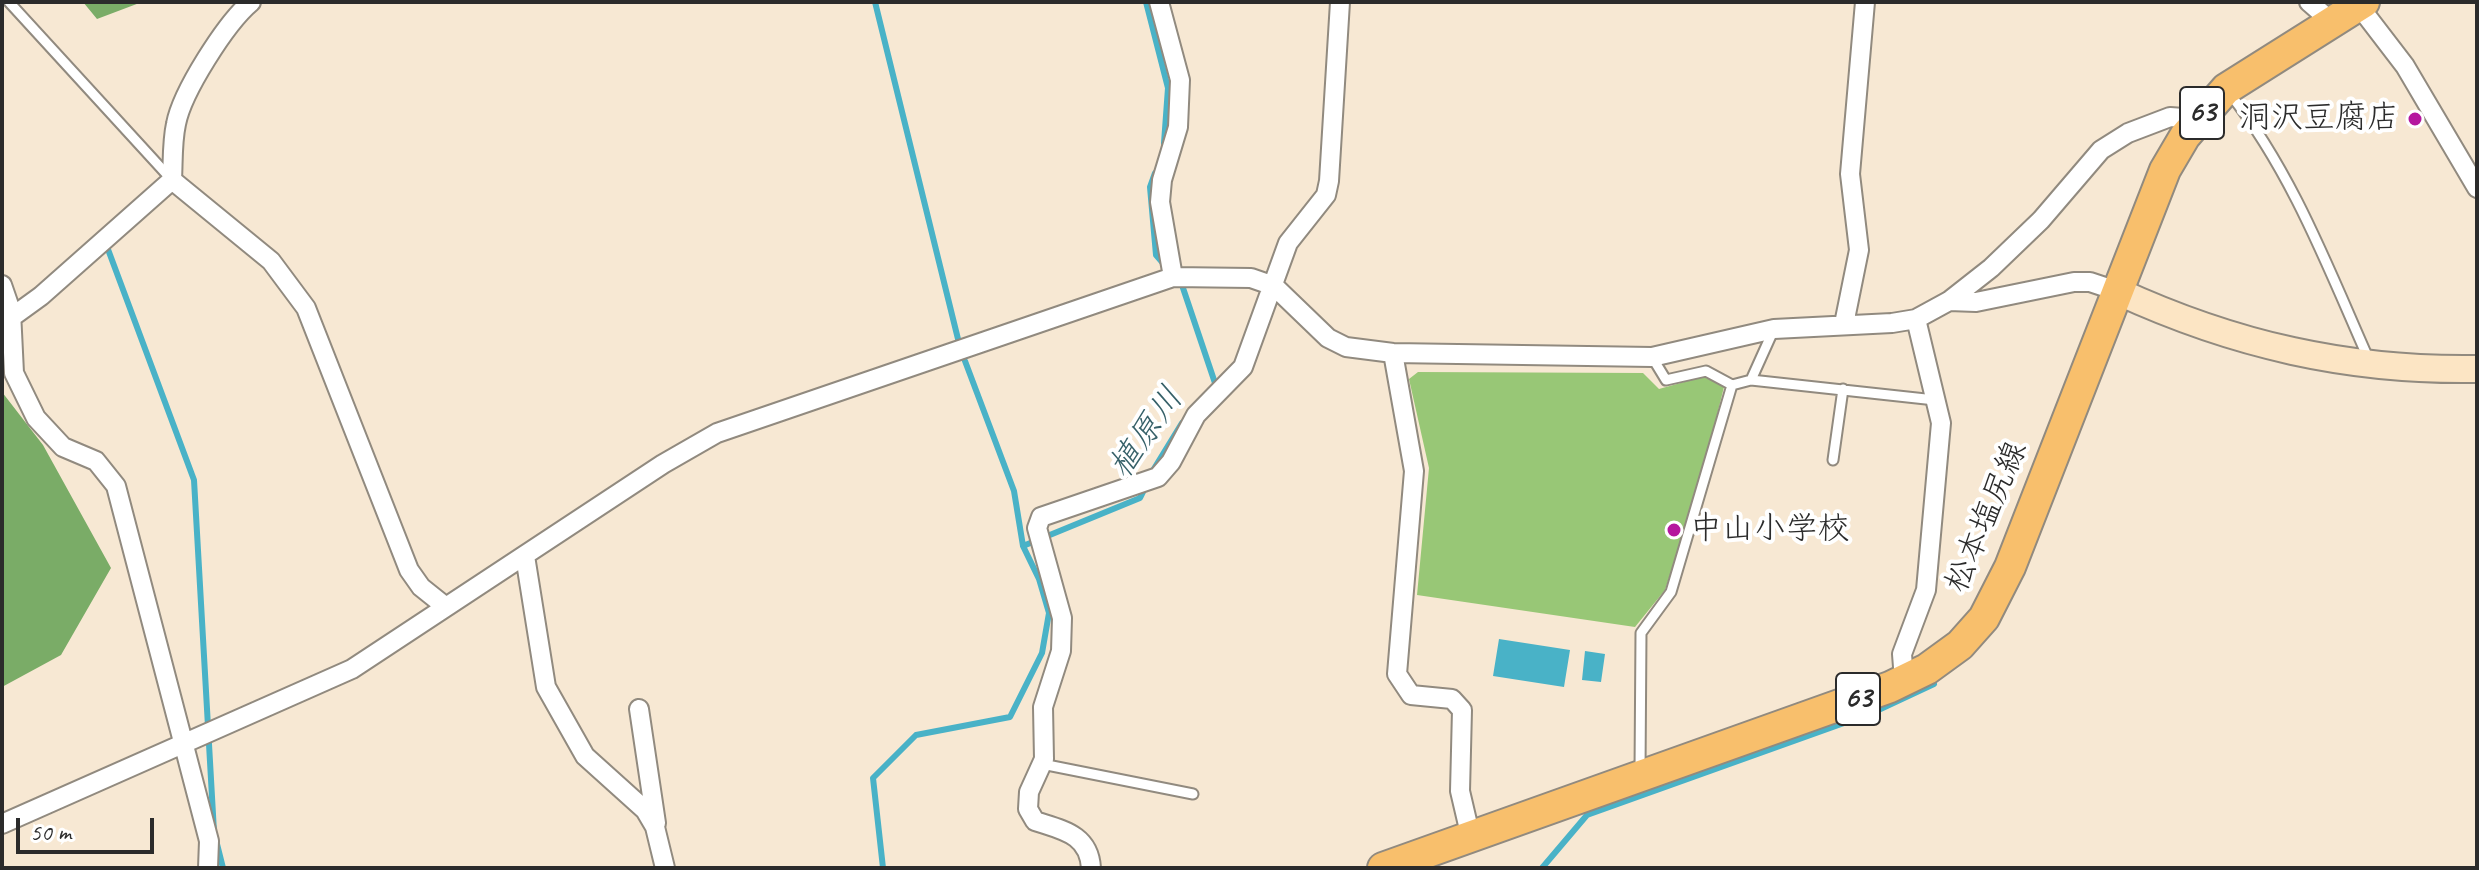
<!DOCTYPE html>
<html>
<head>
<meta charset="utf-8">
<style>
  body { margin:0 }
  #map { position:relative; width:2479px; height:870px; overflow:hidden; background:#f7e8d3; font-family:Caveat,sans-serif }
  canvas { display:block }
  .frame { position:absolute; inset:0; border:4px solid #2b2b2b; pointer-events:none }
  .scale { position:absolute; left:16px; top:818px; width:138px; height:36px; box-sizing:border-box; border:4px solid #2b2b2b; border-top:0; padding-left:10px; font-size:24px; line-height:28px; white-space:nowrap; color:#2b2b2b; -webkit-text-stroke:6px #fff; paint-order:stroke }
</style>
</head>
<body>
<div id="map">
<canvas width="2479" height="870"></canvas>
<div class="frame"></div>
<div class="scale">50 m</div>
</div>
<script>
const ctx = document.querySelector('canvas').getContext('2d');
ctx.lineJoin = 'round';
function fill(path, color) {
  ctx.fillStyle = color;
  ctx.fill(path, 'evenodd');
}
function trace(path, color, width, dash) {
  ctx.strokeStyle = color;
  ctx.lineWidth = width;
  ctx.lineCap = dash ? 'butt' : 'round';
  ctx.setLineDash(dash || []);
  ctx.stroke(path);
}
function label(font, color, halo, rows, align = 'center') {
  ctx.font = font + ' Caveat,"Klee One",sans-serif';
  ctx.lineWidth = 8;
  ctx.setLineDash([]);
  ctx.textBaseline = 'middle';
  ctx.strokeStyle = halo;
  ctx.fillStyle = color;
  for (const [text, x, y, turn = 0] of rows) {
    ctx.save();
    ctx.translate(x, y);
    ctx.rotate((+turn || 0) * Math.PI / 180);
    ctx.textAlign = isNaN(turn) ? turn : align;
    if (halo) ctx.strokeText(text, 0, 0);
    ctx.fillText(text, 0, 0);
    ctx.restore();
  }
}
fill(new Path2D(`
  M 1418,372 L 1643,373 L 1659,389 L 1702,377 L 1725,383 L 1699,487 L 1665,590 L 1635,627 L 1417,595 L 1429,468 L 1409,379 Z`), '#98c776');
fill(new Path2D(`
  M 83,2 L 142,2 L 97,19 Z
  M 2,392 L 43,445 L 111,568 L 61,655 L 2,687 Z`), '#7aac67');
fill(new Path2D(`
  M 1499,639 L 1570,650 L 1564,687 L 1493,676 Z
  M 1585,651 L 1605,654 L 1601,682 L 1582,680 Z`), '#49b2c7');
trace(new Path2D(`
  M 875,2 L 958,339
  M 1146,2 L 1168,88 L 1164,143
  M 1155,173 L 1150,187 L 1156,255 L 1162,262
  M 106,244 L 194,480 L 214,832 L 223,868
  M 1183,288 L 1216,386 L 1213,389
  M 1152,472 L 1182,423
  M 1023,546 L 1140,498 L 1146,486
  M 883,868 L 873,778 L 916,735 L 1010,717 L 1042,653 L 1049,613 L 1039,579 L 1023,546 L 1014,491 L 965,361
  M 1542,868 L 1587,815 L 1872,713 L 1934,684`), '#49b2c7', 6);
const lane = new Path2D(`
  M 9,2 L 172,180
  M 2230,94 C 2292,172 2329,270 2369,360
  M 1652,357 L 1666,380 L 1706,371 L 1732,385
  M 1751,380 L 1774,329
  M 1833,460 L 1843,389
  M 1042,764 L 1193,794
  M 1640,771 L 1641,633 L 1671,592 L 1732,385 L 1751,380 L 1935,400`);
const street = new Path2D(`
  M 1159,2 L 1180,80 L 1178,127 L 1162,180 L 1160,202 L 1173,277
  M 2309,2 L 2333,23
  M 2359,6 L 2405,66 L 2477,188
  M 172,180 L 271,261 L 306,308 L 409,570 L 421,587 L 446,607
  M 2,285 L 11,311 L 14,373 L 36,418 L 63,447 L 96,461 L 116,486 L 209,841 L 208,868
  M 1949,301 L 1976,302 L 2074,282 L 2090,282 L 2117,291
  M 12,317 L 41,296 L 172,180 C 173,162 172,142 176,124 C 182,92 226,23 251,2
  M 1844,324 L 1859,250 L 1850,174 L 1865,2
  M 1393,353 L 1414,471 L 1397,674 L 1411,695 L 1452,699 L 1462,710 L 1460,791 L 1471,838
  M 525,556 L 546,687 L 585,756 L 645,810 L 655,827 L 665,868
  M 1904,680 L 1902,654 L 1926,590 L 1941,423 L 1916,319
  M 639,709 L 656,823
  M 2,824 L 352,669 L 663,464 L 717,433 L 1173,277 L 1251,278 L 1274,286 L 1328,338 L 1346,347 L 1393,353 L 1652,357 L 1774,329 L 1892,323 L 1916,319 L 1949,301 L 1991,268 L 2041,220 L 2101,150 L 2128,133 L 2170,117 L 2197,119
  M 1091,868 C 1089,834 1062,830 1035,821 L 1028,809 L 1029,792 L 1044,759 L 1043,707 L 1061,651 L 1062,618 L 1037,528 L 1041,517 L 1158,477 L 1171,462 L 1196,415 L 1243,367 L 1288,243 L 1326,195 L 1329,181 L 1340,2`);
const secondary = new Path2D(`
  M 2117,291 C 2234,345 2348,371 2477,369`);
const primary = new Path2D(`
  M 1383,868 L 1890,687 L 1927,669 L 1960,645 L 1984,618 L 2010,567 L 2165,170 L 2185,136 L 2226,89 L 2364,2`);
trace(lane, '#918a7f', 13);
trace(street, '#918a7f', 22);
trace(secondary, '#918a7f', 30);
trace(primary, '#918a7f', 34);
trace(lane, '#fff', 9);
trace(street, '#fff', 18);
trace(secondary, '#fce5c4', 26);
trace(primary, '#f8bf6c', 30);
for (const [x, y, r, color] of [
  [2415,119,8,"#b5179e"],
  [1674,530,8,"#b5179e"]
]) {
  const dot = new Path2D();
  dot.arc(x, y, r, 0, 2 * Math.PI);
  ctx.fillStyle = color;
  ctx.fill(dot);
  trace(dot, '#fff', 3);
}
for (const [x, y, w] of [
  [2202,113,44],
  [1858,699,44]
]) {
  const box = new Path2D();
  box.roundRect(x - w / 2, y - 26, w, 52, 6);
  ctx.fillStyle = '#fff';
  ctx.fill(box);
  trace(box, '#2b2b2b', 2);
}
label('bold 30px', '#2b2b2b', null, [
  ["63",2202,113],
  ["63",1858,699]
]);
label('32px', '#2b2b2b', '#fff', [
  ["洞沢豆腐店",2399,119],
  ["中山小学校",1690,530,"left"]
], 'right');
label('32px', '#2b2b2b', '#fff', [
  ["松本塩尻線",1987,517,-67]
]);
label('italic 34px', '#376169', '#fff', [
  ["植原川",1147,433,-55]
]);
</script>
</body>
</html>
